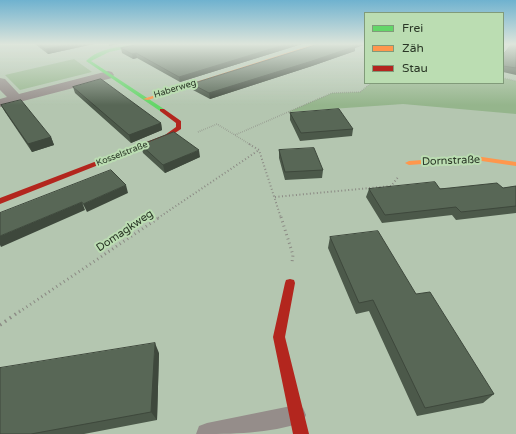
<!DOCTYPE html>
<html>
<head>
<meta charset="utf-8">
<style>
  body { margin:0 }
  #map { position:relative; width:516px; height:434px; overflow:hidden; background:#b4c6b0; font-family:"Varela Round",sans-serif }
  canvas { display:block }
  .legend { position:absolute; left:364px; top:12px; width:140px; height:72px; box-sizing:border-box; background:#bbddb2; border:1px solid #819b7a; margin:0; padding:5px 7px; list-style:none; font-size:12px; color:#2a3726 }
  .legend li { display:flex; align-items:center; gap:8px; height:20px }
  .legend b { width:20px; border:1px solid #819b7a }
</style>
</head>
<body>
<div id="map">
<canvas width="516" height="434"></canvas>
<ul class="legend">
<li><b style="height:5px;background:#63d668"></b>Frei</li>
<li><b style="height:5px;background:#ff974d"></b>Zäh</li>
<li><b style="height:5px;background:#b3261e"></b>Stau</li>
</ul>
</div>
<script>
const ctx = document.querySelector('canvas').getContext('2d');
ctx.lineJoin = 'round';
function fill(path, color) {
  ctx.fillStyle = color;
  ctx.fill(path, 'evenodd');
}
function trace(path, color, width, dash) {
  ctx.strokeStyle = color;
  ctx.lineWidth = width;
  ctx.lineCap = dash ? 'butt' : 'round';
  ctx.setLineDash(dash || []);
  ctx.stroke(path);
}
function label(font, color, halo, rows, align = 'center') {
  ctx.font = font + ' "Varela Round",sans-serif';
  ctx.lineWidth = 4;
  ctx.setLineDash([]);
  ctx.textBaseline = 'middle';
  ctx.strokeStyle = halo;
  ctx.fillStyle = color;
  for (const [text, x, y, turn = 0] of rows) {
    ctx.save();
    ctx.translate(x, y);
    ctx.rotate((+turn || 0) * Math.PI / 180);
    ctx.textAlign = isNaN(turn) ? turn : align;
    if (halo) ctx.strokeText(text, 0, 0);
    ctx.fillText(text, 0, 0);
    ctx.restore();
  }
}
fill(new Path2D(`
  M 74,59 L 92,72 L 20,90 L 5,75 Z
  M 503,78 L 516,81 L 516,114 L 403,104 L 288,112 L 332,93 L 360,92 L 371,83 L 503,83 Z`), '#95b58c');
trace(new Path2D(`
  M 503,78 L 516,81
  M 198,132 L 217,124 L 251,145
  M 235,135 L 332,93 L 360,92 L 371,83`), '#8b8a84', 1.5, [0.5, 1.5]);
trace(new Path2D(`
  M 249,144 L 259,150 L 281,218
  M 275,197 L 391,186 L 399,176
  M 158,218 L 259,150`), '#8b8a84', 2, [1, 2.5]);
trace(new Path2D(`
  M 281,217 L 293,255 L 292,262
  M 19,312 L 160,217`), '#8b8a84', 3, [1, 3.5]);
trace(new Path2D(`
  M 0,325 L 20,311`), '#8b8a84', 3.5, [1.5, 4.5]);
fill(new Path2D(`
  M 296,405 L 303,408 L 306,415 L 303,422 C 269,434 232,434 196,434 L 199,426 L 207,423 Z`), '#958d8a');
fill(new Path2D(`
  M 108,71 L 112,72 L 114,75 L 112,78 L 0,107 L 0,99 L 7,97 L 0,90 L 0,78 L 5,79 L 19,94 Z`), '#958d8a');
fill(new Path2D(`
  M 137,44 L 147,44 L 109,52 L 91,61 L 164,109 L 164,111 L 160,111 L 86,61 C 99,48 119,47 137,44 Z`), '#63d668');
fill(new Path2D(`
  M 314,44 L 321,44 L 148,100 L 143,99 Z
  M 475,156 L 516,162 L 516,166 L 475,160 L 409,165 L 405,163 L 409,161 Z`), '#ff974d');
fill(new Path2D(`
  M 160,109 L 164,109 L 181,121 L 181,129 L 169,137 L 0,204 L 0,198 L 165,135 L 176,127 L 176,123 L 160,111 Z
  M 290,279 L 294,280 L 295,283 L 285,337 L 309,434 L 293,434 L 273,337 L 285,283 L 286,280 Z`), '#b3261e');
fill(new Path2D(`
  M 35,44 L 94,44 L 48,54 Z
  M 141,44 L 302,44 L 180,82 L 137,58 L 133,59 L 122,53 L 121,48 Z
  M 319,44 L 364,44 L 364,45 L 355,48 L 355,51 L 312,66 L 210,99 L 193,90 L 192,84 Z
  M 516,44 L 516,75 L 503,72 L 503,55 Z
  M 73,87 L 161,123 L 162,130 L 131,143 L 75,93 Z
  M 1,105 L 51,137 L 54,145 L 32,152 L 5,112 Z
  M 290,113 L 353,129 L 352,136 L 300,141 L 290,120 Z
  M 141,145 L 200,157 L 165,173 L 143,153 Z
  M 279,150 L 323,170 L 322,178 L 285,180 L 279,158 Z
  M 516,186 L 516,213 L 456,220 L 452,215 L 382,223 L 366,197 L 369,189 L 503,188 Z
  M 330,237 L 416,294 L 494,394 L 483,403 L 417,416 L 369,311 L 356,314 L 328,248 Z
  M 159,353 L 157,420 L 84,434 L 0,434 Z`), '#4c594a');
fill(new Path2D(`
  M 70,44 L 94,44 L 48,54 L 46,49 Z
  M 109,44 L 118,44 L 109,46 Z
  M 287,44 L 302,44 L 180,82 L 179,77 Z
  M 354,44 L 364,44 L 364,45 L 355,48 L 355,51 L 312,66 L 210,99 L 209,93 Z
  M 136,53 L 137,58 L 133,59 L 132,54 Z
  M 161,123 L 162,130 L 131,143 L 129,135 Z
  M 51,137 L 54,145 L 32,152 L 28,144 Z
  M 199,150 L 200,157 L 165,173 L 163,165 Z
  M 126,185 L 128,193 L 87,212 L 83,204 Z
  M 82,202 L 85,210 L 1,247 L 0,245 L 0,236 Z
  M 155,343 L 159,353 L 157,420 L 151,412 Z`), '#3e483c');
const building = new Path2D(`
  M 39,44 L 70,44 L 46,49 Z
  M 141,44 L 287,44 L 179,77 L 136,53 L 132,54 L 121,48 Z
  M 319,44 L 354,44 L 352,45 L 356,46 L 312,61 L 209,93 L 192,84 Z
  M 512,44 L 516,44 L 516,68 L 503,66 L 503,55 Z
  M 101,79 L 161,123 L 129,135 L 73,87 Z
  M 21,100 L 51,137 L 28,144 L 1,105 Z
  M 339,109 L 353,129 L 301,133 L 290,113 Z
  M 174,132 L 199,150 L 163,165 L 141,145 Z
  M 314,148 L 323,170 L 285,172 L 279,150 Z
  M 111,170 L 126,185 L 83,204 L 82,202 L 0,236 L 0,213 Z
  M 435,182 L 440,189 L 497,183 L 503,188 L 516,186 L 516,206 L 461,212 L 456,207 L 385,215 L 369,189 Z
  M 378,231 L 416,294 L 430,292 L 494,394 L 425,408 L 373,300 L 359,303 L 330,237 Z
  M 155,343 L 151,412 L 31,434 L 0,434 L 0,368 Z`);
fill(building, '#586756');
trace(building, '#3e483c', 1);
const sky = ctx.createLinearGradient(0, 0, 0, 105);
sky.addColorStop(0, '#6fb2cf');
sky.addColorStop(0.42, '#dde5db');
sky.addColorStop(1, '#dde5db00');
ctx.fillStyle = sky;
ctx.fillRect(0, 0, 516, 105);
label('9px', '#2a3726', '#bbddb2', [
  ["Haberweg",175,89,-17],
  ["Kosselstraße",122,154,-21]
]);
label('11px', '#2a3726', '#bbddb2', [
  ["Dornstraße",451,161,-2],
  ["Domagkweg",125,231,-34]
]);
</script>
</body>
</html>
